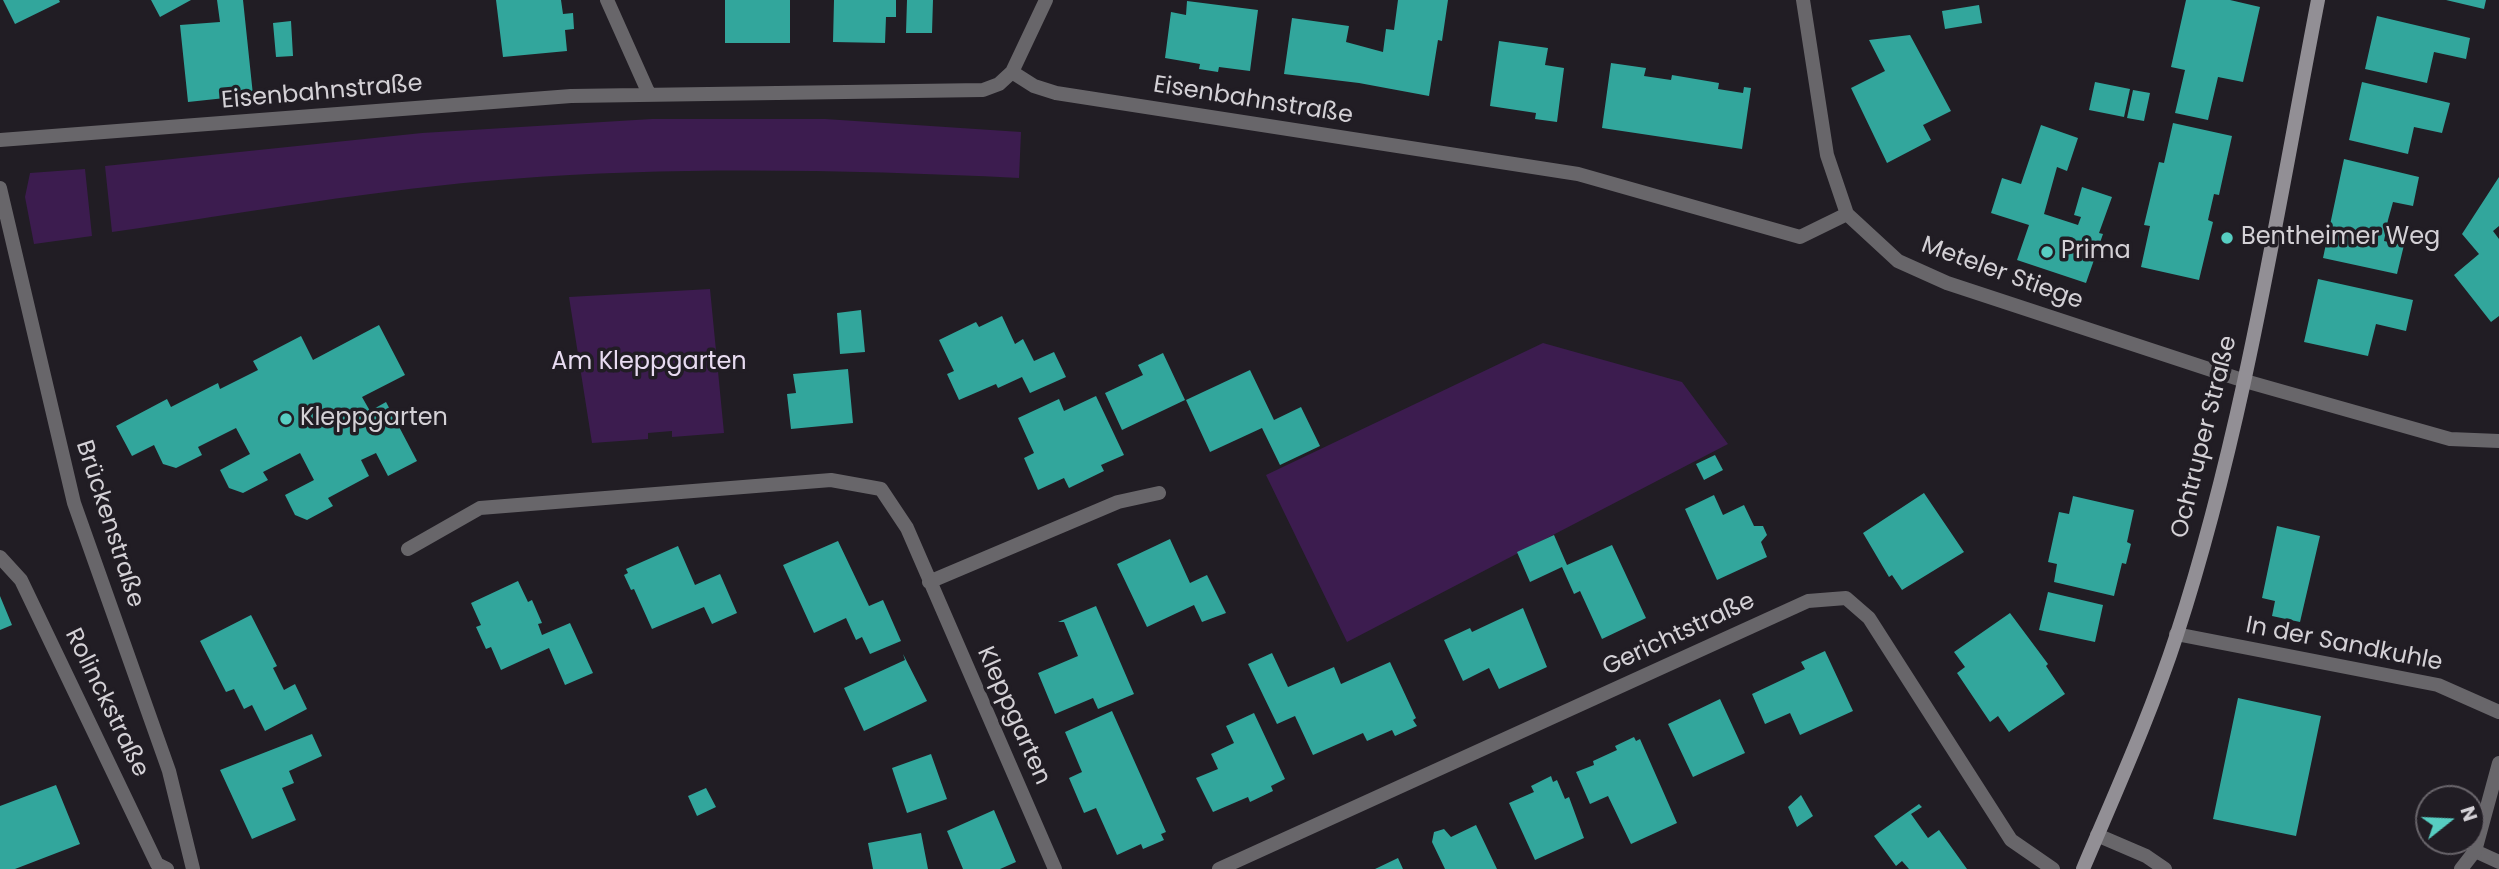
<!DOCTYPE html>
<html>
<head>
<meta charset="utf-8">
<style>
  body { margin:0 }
  #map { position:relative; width:2499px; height:869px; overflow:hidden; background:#211d24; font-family:Poppins,sans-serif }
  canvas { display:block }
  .north { position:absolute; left:2415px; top:785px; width:70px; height:70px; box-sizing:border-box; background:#211d24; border:2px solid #69656b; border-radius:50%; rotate:72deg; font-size:19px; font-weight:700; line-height:28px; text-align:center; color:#d4d1d6 }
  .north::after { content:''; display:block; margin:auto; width:24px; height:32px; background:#57cec2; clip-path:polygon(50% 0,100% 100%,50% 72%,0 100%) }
</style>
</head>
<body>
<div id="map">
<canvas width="2499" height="869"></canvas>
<div class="north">N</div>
</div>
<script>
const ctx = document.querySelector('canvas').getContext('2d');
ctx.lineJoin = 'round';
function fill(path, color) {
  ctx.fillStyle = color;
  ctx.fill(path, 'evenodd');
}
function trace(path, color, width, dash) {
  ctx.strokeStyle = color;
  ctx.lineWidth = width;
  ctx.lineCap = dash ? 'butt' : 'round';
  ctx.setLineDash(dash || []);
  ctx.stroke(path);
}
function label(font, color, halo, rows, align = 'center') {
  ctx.font = font + ' Poppins,sans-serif';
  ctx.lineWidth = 7;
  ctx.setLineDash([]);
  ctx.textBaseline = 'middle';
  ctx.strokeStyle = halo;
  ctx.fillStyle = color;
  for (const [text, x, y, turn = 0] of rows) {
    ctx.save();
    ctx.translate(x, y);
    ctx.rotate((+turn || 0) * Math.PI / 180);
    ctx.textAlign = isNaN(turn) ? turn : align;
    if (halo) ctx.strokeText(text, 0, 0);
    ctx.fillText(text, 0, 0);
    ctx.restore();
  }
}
fill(new Path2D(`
  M 652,119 L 825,119 L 1021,132 L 1019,178 C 850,170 680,166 511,179 C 378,189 244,213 112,232 L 105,166 L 422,133 Z
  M 85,169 L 92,236 L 34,244 L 25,197 L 30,173 Z
  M 710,289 L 724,433 L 672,437 L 672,431 L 648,433 L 648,439 L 592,443 L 569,297 Z
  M 1543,343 L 1682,382 L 1728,444 L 1347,642 L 1266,475 Z`), '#3c1c4f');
fill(new Path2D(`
  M 3,0 L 59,0 L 60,2 L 15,24 Z
  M 151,0 L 191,0 L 160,17 Z
  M 217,0 L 243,0 L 253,95 L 188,102 L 180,25 L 220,22 Z
  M 496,0 L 561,0 L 563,14 L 573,13 L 574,29 L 565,30 L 567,51 L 503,57 Z
  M 725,0 L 790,0 L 790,43 L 725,43 Z
  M 834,0 L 896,0 L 896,17 L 886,17 L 885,43 L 833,42 Z
  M 907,0 L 933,0 L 932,33 L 906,33 Z
  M 1398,0 L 1448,0 L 1442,41 L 1438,40 L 1429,96 L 1359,83 L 1284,74 L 1292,18 L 1349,26 L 1346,42 L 1383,52 L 1386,29 L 1394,30 Z
  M 2186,0 L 2230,0 L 2260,7 L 2243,82 L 2218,77 L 2208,120 L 2175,113 L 2185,70 L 2171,67 Z
  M 2446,0 L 2486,0 L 2484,9 Z
  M 1187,1 L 1258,10 L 1250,71 L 1219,67 L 1218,72 L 1199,69 L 1200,64 L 1165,58 L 1171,12 L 1186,15 Z
  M 1979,5 L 1982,23 L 1945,29 L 1942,11 Z
  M 2377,16 L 2470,38 L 2466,59 L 2434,52 L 2427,83 L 2365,69 Z
  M 291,21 L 293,56 L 276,57 L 273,23 Z
  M 1910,35 L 1951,111 L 1923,125 L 1931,140 L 1887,163 L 1851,88 L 1885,71 L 1869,40 Z
  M 1499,41 L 1548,48 L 1545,65 L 1564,68 L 1557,122 L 1535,119 L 1536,113 L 1490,106 Z
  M 1611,63 L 1646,68 L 1644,76 L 1671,80 L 1672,75 L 1719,83 L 1718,89 L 1743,93 L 1744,87 L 1751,88 L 1742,149 L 1602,128 Z
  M 2095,82 L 2130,89 L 2124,117 L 2089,110 Z
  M 2362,82 L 2450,103 L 2442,133 L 2414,127 L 2408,154 L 2349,140 Z
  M 2133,90 L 2150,93 L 2144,121 L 2127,118 Z
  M 2173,123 L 2232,136 L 2219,195 L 2214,194 L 2208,220 L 2213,222 L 2199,280 L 2141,267 L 2150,226 L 2144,225 L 2159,162 L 2164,163 Z
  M 2041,125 L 2078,138 L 2067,171 L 2057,167 L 2044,214 L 2078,225 L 2081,217 L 2074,215 L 2082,187 L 2112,197 L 2099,233 L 2103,234 L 2086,283 L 2017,260 L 2029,225 L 1991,213 L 2002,178 L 2021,184 Z
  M 2344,159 L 2419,177 L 2413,206 L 2393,202 L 2388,220 L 2384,241 L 2404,245 L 2397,274 L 2323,258 Z
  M 2499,177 L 2499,226 L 2493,231 L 2499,239 L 2499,316 L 2491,322 L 2454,275 L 2479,254 L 2462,234 Z
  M 2318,279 L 2413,300 L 2406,331 L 2376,324 L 2368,356 L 2304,342 Z
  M 861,310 L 865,352 L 840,354 L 837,313 Z
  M 1002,316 L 1015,344 L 1023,339 L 1034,361 L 1054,352 L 1066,377 L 1030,393 L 1022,377 L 998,388 L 996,384 L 959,400 L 947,374 L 954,371 L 939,340 L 976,322 L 979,327 Z
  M 379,325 L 405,375 L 362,397 L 370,411 L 386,402 L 417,461 L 388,476 L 376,453 L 361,460 L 369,476 L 328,498 L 333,506 L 307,520 L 295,515 L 285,495 L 314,480 L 300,453 L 263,472 L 268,480 L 243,493 L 229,488 L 220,470 L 250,454 L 236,428 L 198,447 L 202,455 L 176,468 L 163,464 L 154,445 L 132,456 L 116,426 L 167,399 L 171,407 L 218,383 L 220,389 L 258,370 L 253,361 L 301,336 L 313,360 Z
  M 1163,353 L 1185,400 L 1122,430 L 1105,393 L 1143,375 L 1138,365 Z
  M 848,369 L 853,423 L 791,429 L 787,394 L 796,393 L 793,374 Z
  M 1250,370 L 1274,420 L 1301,407 L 1320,446 L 1280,465 L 1262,428 L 1210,452 L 1186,400 Z
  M 1096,396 L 1124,455 L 1101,465 L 1104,471 L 1069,488 L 1064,478 L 1038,490 L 1024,458 L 1034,453 L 1018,418 L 1059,399 L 1064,411 Z
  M 1715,455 L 1723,470 L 1704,480 L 1696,464 Z
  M 1924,493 L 1964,552 L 1902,590 L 1892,575 L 1889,577 L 1863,533 Z
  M 1714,495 L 1723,515 L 1744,505 L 1754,526 L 1763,526 L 1767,535 L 1761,542 L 1767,557 L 1717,580 L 1685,509 Z
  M 2073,496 L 2134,510 L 2127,542 L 2131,544 L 2126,564 L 2122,563 L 2114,596 L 2054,582 L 2057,564 L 2048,562 L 2059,512 L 2069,514 Z
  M 2277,526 L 2320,536 L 2300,622 L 2272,616 L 2275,601 L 2262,598 Z
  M 1554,535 L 1567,565 L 1612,545 L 1646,618 L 1602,639 L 1580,591 L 1574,594 L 1562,567 L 1530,582 L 1517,552 Z
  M 1170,539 L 1190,583 L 1207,575 L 1226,613 L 1202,622 L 1194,605 L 1147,627 L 1117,564 Z
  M 838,541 L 869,606 L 883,600 L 901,641 L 870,654 L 862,637 L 856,640 L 846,618 L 814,633 L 783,565 Z
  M 678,546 L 695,585 L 720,574 L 737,613 L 712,624 L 704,607 L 652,629 L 634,589 L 631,590 L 624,575 L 628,573 L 626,569 Z
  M 518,581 L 528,602 L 532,600 L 542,623 L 538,624 L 542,635 L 570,623 L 593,673 L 565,685 L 549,648 L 501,670 L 491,647 L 486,649 L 476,627 L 481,625 L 471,603 Z
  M 2048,592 L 2103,605 L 2095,642 L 2039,630 Z
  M 0,596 L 12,625 L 0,630 Z
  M 1096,606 L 1134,694 L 1098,709 L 1093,698 L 1055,714 L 1038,673 L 1078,656 L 1064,622 L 1058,622 Z
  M 1523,608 L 1547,667 L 1499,689 L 1489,668 L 1463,681 L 1444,640 L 1470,628 L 1472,632 Z
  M 2010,613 L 2048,664 L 2046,666 L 2065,694 L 2009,732 L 1998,716 L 1990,722 L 1957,673 L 1965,667 L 1954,652 Z
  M 251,615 L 277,666 L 273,668 L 284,690 L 295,684 L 307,709 L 265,731 L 252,705 L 244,709 L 234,689 L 226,692 L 200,641 Z
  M 1825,651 L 1853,711 L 1800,735 L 1790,713 L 1765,724 L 1752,694 L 1805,669 L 1801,662 Z
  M 1272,653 L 1288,687 L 1334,667 L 1341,684 L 1390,662 L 1416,718 L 1413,720 L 1417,726 L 1395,736 L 1392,730 L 1367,741 L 1363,733 L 1313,755 L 1295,716 L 1277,724 L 1248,664 Z
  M 903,654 L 927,701 L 864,731 L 844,688 L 905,660 Z
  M 2238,698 L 2321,716 L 2296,836 L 2213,819 Z
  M 1720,699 L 1745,753 L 1693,777 L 1668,724 Z
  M 1112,711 L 1166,832 L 1161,834 L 1164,840 L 1143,849 L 1141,844 L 1117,855 L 1096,808 L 1084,813 L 1069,778 L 1082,772 L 1065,732 Z
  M 1254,713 L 1285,779 L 1271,786 L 1273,791 L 1250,802 L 1248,797 L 1213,812 L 1196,778 L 1218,769 L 1211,754 L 1234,743 L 1226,726 Z
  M 312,734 L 322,756 L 289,771 L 294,783 L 282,788 L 296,820 L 252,839 L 220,770 Z
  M 1634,737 L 1636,741 L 1640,739 L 1677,823 L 1631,844 L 1608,796 L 1590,804 L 1576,772 L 1594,765 L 1593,761 L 1617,750 L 1615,746 Z
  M 931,754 L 947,799 L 907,813 L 892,768 Z
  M 1551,776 L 1553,782 L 1557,780 L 1565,799 L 1569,797 L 1584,838 L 1535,860 L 1509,803 L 1534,792 L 1531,786 Z
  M 56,785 L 80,844 L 15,869 L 0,869 L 0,806 Z
  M 706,788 L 716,807 L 697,816 L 688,796 Z
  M 1801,795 L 1813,816 L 1797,827 L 1788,807 Z
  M 1919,804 L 1922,807 L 1911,814 L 1928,838 L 1939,830 L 1967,869 L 1909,869 L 1902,861 L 1896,866 L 1874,836 Z
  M 994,810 L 1016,862 L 1000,869 L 963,869 L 947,831 Z
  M 1476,825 L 1497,869 L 1445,869 L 1432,842 L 1434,832 L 1444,829 L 1451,837 Z
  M 921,833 L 928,869 L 873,869 L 868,843 Z
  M 1398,858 L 1403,869 L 1375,869 Z`), '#32a69c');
trace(new Path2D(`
  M 2475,851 L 2499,862`), '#68666a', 14);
trace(new Path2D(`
  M 607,0 L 649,94
  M 1803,0 L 1827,155 L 1847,214 L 1898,261 L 1947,283 L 2245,381 L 2450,439 L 2499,441
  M 1012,72 L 1046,0
  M 0,140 L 571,96 L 983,90 L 999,84 L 1012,72 L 1034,86 L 1056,93 L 1578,174 L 1800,237 L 1847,214
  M 0,188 L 74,503 L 169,771 L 193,869
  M 408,549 L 480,508 L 831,480 L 881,489 L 907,528 L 1055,869
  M 0,557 L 21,580 L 157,864 L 167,869
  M 929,582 L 1118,502 L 1159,493
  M 2176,634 L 2438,685 L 2499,712
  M 2097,835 L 2146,856 L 2165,869
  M 1219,869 L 1808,601 L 1846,598 L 1869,618 L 2011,840 L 2053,869
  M 2461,869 L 2475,851 L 2499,763`), '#68666a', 14);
trace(new Path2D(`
  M 2083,869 C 2116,791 2151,714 2177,634 C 2244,428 2277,212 2318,0`), '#928f95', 14);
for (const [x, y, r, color] of [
  [2227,238,7,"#57cec2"],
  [2047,252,7,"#57cec2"],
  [286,419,7,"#57cec2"]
]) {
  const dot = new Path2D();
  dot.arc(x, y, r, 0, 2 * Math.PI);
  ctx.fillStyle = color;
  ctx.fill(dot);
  trace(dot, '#211d24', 2.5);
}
label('24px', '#d4d1d6', '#211d24', [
  ["Eisenbahnstraße",322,93,-5],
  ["Eisenbahnstraße",1253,101,9],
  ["Meteler Stiege",2002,274,20],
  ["Ochtruper Straße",2205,437,-76],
  ["Brückenstraße",109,524,72],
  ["Gerichtstraße",1679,635,-25],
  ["In der Sandkuhle",2344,645,11],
  ["Rolinckstraße",106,703,64],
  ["Kleppgarten",1013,716,66]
]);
label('24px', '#d4d1d6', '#211d24', [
  ["Bentheimer Weg",2241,238],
  ["Prima",2061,252],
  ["Kleppgarten",300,419]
], 'left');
label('24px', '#e8dbf1', '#211d24', [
  ["Am Kleppgarten",649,363]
]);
</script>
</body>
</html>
